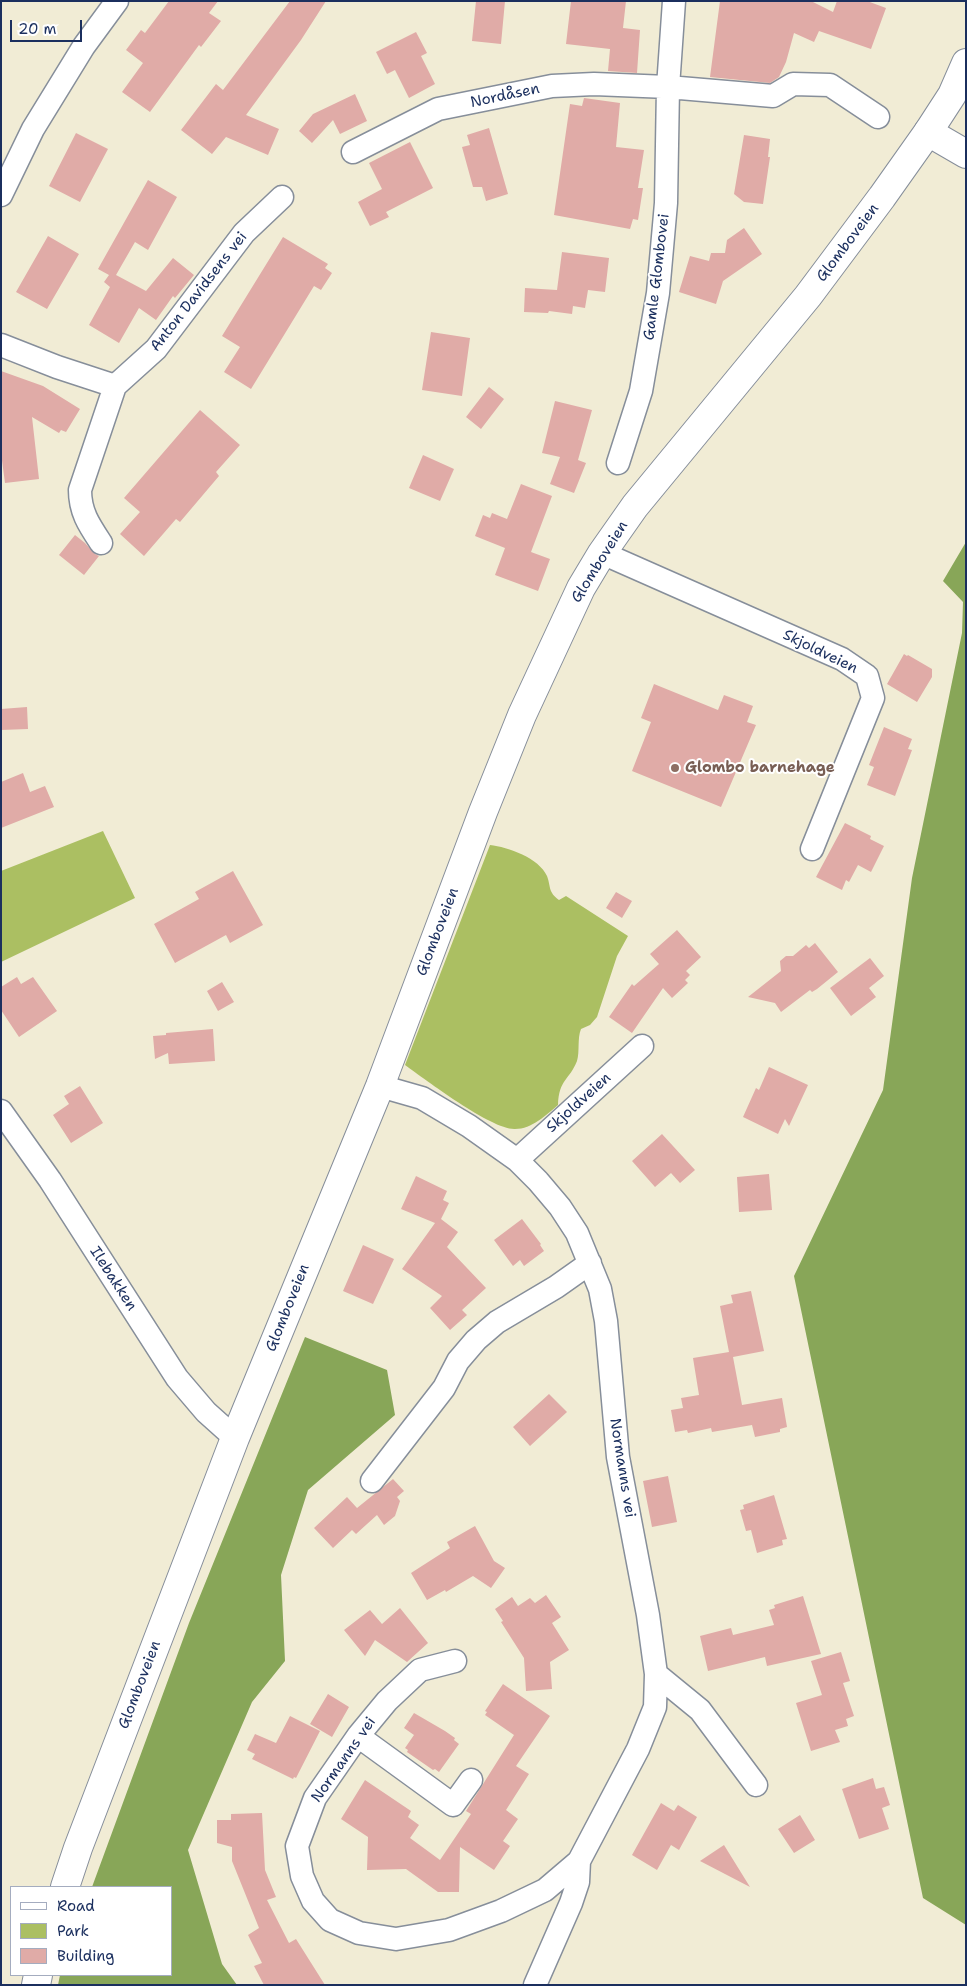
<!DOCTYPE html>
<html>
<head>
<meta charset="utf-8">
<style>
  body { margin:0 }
  #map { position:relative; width:967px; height:1986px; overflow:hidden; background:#f1ecd5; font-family:"Shantell Sans",sans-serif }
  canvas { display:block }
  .frame { position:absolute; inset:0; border:2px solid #1b2f5e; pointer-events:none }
  .legend { position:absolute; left:10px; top:1886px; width:162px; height:90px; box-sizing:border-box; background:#fff; border:1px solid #a4acbf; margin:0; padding:6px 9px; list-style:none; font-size:15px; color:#1b2f5e }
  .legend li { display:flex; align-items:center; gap:10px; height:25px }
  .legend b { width:25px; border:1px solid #a4acbf }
  .scale { position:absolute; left:10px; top:20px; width:72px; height:22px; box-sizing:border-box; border:2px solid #1b2f5e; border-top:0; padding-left:6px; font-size:15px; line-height:18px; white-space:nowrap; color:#1b2f5e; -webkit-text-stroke:4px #fff; paint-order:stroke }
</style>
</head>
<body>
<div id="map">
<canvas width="967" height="1986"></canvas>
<div class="frame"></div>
<ul class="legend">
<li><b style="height:6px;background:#fff"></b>Road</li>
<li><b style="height:14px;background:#abbf62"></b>Park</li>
<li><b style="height:14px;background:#e0aba7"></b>Building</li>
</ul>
<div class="scale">20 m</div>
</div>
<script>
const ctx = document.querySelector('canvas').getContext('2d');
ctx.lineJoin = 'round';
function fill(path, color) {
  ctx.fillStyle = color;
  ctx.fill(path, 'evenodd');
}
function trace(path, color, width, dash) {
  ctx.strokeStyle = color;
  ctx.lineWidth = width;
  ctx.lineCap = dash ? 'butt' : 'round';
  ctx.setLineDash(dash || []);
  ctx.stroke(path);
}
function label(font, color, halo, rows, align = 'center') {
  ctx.font = font + ' "Shantell Sans",sans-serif';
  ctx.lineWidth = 4;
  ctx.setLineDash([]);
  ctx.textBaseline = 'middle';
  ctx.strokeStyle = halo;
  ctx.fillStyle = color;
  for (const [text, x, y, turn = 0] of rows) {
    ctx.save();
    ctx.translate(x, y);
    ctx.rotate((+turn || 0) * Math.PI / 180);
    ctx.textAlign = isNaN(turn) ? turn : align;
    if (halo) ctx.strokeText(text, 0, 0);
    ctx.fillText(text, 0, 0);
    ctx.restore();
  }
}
fill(new Path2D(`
  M 103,831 L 135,898 L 1,962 L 1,871 Z
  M 490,845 C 508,847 539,858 547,876 C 551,887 548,892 559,900 L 566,896 L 628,936 L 617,956 L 597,1017 L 590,1025 L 581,1029 C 577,1039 580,1051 577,1061 C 569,1081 559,1079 558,1105 C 546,1115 532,1129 515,1129 C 492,1130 426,1080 405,1065 Z`), '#abbf62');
fill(new Path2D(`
  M 966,542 L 966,1925 L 923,1898 L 794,1276 L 883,1090 L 912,878 L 962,633 L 963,602 L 943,581 Z
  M 305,1337 L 387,1370 L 395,1415 L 308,1490 L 281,1575 L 285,1661 L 252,1702 L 188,1850 L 222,1964 L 237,1985 L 58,1985 L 60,1975 L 171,1975 L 171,1887 L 92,1887 L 189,1623 Z`), '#88a658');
fill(new Path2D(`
  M 169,1 L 218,1 L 209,13 L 221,21 L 201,47 L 199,45 L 150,112 L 122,92 L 143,63 L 126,50 L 141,30 L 145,33 Z
  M 290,1 L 326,1 L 301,40 L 246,115 L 279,129 L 268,155 L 226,137 L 212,154 L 181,130 L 216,84 L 223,90 Z
  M 476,1 L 505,1 L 501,44 L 472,41 Z
  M 571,1 L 626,1 L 623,28 L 640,30 L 637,73 L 608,71 L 610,49 L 566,44 Z
  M 720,1 L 811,1 L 833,12 L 837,1 L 867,1 L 886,8 L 871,49 L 819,31 L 814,42 L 794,33 L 786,62 L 779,77 L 770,83 L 710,77 Z
  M 416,32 L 427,53 L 421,56 L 435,84 L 409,98 L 395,70 L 387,74 L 376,52 Z
  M 355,94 L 367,121 L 340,134 L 333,120 L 312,143 L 299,131 L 313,114 Z
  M 584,98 L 620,103 L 616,147 L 644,150 L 638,188 L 643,188 L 638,220 L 633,219 L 630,229 L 554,215 L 570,104 L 582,106 Z
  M 489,128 L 508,194 L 486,201 L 482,187 L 473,187 L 462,147 L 470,145 L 467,135 Z
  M 76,133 L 108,149 L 80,202 L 49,186 Z
  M 744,135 L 770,139 L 768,157 L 770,157 L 763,204 L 744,202 L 734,194 Z
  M 410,142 L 433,188 L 386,212 L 389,217 L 370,226 L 358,202 L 382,189 L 369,163 Z
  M 148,180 L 177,197 L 148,250 L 135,242 L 116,275 L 146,291 L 173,258 L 194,275 L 175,298 L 173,296 L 156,320 L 139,308 L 119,343 L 89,325 L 110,287 L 104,282 L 109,275 L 98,269 Z
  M 744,228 L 762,254 L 723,281 L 716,304 L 679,292 L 690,256 L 709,261 L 711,253 L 725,253 L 727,240 Z
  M 48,236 L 79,254 L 47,309 L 16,292 Z
  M 283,237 L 328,264 L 325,268 L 332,273 L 321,290 L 314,286 L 251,389 L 224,372 L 240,347 L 222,336 Z
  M 562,252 L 609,258 L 605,292 L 588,290 L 585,308 L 573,306 L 572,314 L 549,311 L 548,313 L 524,312 L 525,288 L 557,290 Z
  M 431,332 L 470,338 L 462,396 L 422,390 Z
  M 1,371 L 43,386 L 80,409 L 66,432 L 61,430 L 59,433 L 32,417 L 39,479 L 5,483 L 1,453 Z
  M 489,387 L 504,399 L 481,429 L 466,417 Z
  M 555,401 L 592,410 L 578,460 L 586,463 L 574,493 L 550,484 L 560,457 L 542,453 Z
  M 200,410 L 240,445 L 216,472 L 219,476 L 180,522 L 176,519 L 144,556 L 120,534 L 140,512 L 124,498 Z
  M 423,455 L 454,469 L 440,501 L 409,488 Z
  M 521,484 L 552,496 L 531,552 L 550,559 L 538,591 L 495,575 L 505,548 L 475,536 L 483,515 L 490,518 L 492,513 L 507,519 Z
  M 75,535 L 85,543 L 95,554 L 99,556 L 84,575 L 59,555 Z
  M 904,654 L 907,656 L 908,655 L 932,669 L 932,677 L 917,702 L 887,684 Z
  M 654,684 L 718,710 L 724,695 L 753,706 L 747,722 L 756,725 L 721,807 L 632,771 L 651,722 L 641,718 Z
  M 27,707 L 28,729 L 1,730 L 1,709 Z
  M 884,727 L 912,739 L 908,749 L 912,750 L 895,796 L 867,785 L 874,767 L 869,765 Z
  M 23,773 L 30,792 L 45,786 L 54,807 L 1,828 L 1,782 Z
  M 845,823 L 871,836 L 870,839 L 884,846 L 871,872 L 858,865 L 849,882 L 846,880 L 842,890 L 816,877 Z
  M 233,871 L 263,925 L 230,943 L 226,935 L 175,963 L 154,924 L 199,899 L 195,892 Z
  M 616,892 L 632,901 L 622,918 L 606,908 Z
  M 677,930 L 701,957 L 686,971 L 690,975 L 685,980 L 688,983 L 672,998 L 663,988 L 632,1033 L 609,1017 L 632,984 L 634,986 L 659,964 L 650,954 Z
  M 815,943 L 838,972 L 817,989 L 812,992 L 810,990 L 781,1012 L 775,1003 L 748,997 L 781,971 L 780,961 L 786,956 L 793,956 L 806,945 L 809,948 Z
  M 870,958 L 884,976 L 869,988 L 876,997 L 851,1016 L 830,988 Z
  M 17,977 L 21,984 L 33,977 L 57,1011 L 19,1037 L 1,1010 L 1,987 Z
  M 222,982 L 234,1002 L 218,1011 L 207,991 Z
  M 213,1029 L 215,1061 L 169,1064 L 168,1053 L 155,1059 L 153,1036 L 166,1035 L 166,1033 Z
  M 769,1067 L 808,1085 L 789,1126 L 785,1119 L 778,1134 L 743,1117 L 756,1088 L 759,1090 Z
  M 80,1086 L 103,1123 L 71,1143 L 53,1115 L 69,1104 L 64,1096 Z
  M 662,1134 L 695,1170 L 680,1183 L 671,1173 L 655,1187 L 632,1161 Z
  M 769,1174 L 772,1210 L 739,1212 L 737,1177 Z
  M 416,1176 L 447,1191 L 443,1200 L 449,1203 L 441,1219 L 458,1232 L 447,1247 L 486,1288 L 462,1310 L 467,1315 L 450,1330 L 430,1308 L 442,1296 L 402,1269 L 435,1223 L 401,1209 Z
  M 522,1219 L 541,1244 L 540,1245 L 544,1251 L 524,1266 L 520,1260 L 513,1266 L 494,1240 Z
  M 363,1245 L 394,1259 L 373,1304 L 343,1291 Z
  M 751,1291 L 764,1351 L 733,1357 L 742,1405 L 782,1398 L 787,1427 L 780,1429 L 780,1432 L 755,1437 L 752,1425 L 712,1432 L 711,1428 L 688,1433 L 687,1430 L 675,1432 L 671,1410 L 683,1408 L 681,1398 L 699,1395 L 693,1358 L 729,1352 L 720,1306 L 733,1303 L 731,1295 Z
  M 549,1394 L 567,1412 L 530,1446 L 513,1427 Z
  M 668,1476 L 677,1522 L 652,1527 L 643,1481 Z
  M 393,1479 L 404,1491 L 397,1497 L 400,1501 L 395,1516 L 384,1525 L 377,1515 L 356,1534 L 352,1530 L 333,1548 L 314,1528 L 347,1497 L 357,1508 Z
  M 774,1495 L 787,1539 L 782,1540 L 783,1545 L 757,1553 L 751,1530 L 746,1531 L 740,1510 L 744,1509 L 743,1505 Z
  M 475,1526 L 494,1561 L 505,1568 L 491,1588 L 473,1576 L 446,1592 L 445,1590 L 427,1600 L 411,1573 L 450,1548 L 447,1542 Z
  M 546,1595 L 561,1617 L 552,1623 L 569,1650 L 550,1662 L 552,1689 L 526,1691 L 524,1658 L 501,1622 L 503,1621 L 495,1609 L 512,1597 L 518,1606 L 530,1598 L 535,1603 Z
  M 803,1596 L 821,1654 L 767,1666 L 765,1657 L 708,1671 L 700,1636 L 731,1628 L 733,1635 L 774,1625 L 769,1610 L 775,1608 L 774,1605 Z
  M 400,1608 L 428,1643 L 407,1662 L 375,1640 L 365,1656 L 344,1630 L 370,1610 L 382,1624 Z
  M 841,1652 L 850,1681 L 843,1683 L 854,1716 L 846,1719 L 848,1726 L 835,1730 L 840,1742 L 811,1751 L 796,1703 L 822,1695 L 811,1661 Z
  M 503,1684 L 550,1716 L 516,1766 L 529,1774 L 506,1810 L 518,1819 L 503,1841 L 510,1846 L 494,1870 L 460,1847 L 459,1892 L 438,1892 L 406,1869 L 367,1870 L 368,1837 L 341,1819 L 365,1780 L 411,1811 L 408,1817 L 419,1825 L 410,1838 L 440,1860 L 471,1814 L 466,1811 L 514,1735 L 485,1715 L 487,1712 L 485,1711 Z
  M 328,1694 L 349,1707 L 332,1737 L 310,1724 Z
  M 414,1713 L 445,1731 L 455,1738 L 454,1740 L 459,1744 L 439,1772 L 435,1769 L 433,1770 L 407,1752 L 408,1750 L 405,1748 L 414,1735 L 404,1728 Z
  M 290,1716 L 320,1731 L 296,1778 L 294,1777 L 293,1779 L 252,1759 L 255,1754 L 247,1750 L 255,1734 L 276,1743 Z
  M 873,1778 L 876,1789 L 884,1787 L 890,1805 L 882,1808 L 889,1829 L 859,1839 L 842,1789 Z
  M 661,1803 L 674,1811 L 678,1805 L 697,1817 L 679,1850 L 671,1845 L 657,1870 L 632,1855 Z
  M 262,1813 L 265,1870 L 276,1897 L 267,1900 L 289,1943 L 296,1939 L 325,1985 L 264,1985 L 254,1966 L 262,1963 L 248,1935 L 259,1928 L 232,1861 L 232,1847 L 217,1843 L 217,1820 L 231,1820 L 231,1814 Z
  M 800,1815 L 815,1840 L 794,1853 L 778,1829 Z
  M 724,1845 L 750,1887 L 700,1861 Z`), '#e0aba7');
const minor = new Path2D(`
  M 353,152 L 438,109 L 552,86 L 594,84 L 668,87 L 773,96 L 793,84 L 830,85 L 878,117
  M 1,195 L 33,129 L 84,46 L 117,1
  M 1,345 L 57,367 L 115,386 L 156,349 L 244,233 L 282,197
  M 618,463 L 641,391 L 658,293 L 666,203 L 668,87 L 674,1
  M 101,543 C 89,525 80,512 80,490 L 115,386
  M 602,553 L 842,659 L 867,676 L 873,698 L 812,849
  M 380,1086 L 422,1098 L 469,1126 L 517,1160 L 538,1181 L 560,1207 L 577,1233 L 600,1289 L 606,1321 L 618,1457 L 648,1615 L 656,1674 L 655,1707 L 638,1749 L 579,1861 L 545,1890 L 501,1911 L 449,1930 L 396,1939 L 359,1933 L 330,1920 L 313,1901 L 302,1876 L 297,1846 L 315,1798 L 358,1736 L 387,1701 L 420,1670 L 455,1661
  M 1,1111 L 50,1180 L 177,1378 L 206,1412 L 235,1438
  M 517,1160 L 642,1046
  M 372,1481 L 444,1388 L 458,1361 L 476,1340 L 497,1322 L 556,1287 L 590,1263
  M 656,1674 L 700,1710 L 756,1785
  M 358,1736 L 453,1805 L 471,1780
  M 535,1985 L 571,1903 L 578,1882 L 579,1861`);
const tertiary = new Path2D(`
  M 928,132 L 952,95 L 966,63`);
const primary = new Path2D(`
  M 65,1887 L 78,1848 L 235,1438 L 380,1086 L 483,812 L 522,715 L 581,588 L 602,553 L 635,506 L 808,296 L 882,197 L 928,132 L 966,154
  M 36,1985 L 38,1975`);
trace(minor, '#868e9a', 25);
trace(tertiary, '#868e9a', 30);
trace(primary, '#868e9a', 30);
trace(minor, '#fff', 22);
trace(tertiary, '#fff', 28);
trace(primary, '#fff', 28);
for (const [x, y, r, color] of [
  [675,768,5,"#8d6e63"]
]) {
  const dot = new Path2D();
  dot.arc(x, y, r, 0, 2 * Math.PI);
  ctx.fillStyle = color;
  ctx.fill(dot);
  trace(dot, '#fff', 2);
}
label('15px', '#1b2f5e', '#fff', [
  ["Nordåsen",505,96,-12],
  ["Glomboveien",848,243,-53],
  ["Gamle Glombovei",657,277,-83],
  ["Anton Davidsens vei",199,292,-52],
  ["Glomboveien",600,562,-58],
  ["Skjoldveien",820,652,26],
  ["Glomboveien",438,932,-69],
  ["Skjoldveien",579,1103,-42],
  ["Ilebakken",113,1279,57],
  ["Glomboveien",288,1308,-68],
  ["Normanns vei",622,1468,81],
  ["Glomboveien",140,1685,-69],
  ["Normanns vei",344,1760,-55]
]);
label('bold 15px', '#785e54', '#fff', [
  ["Glombo barnehage",685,768]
], 'left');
</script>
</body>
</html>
